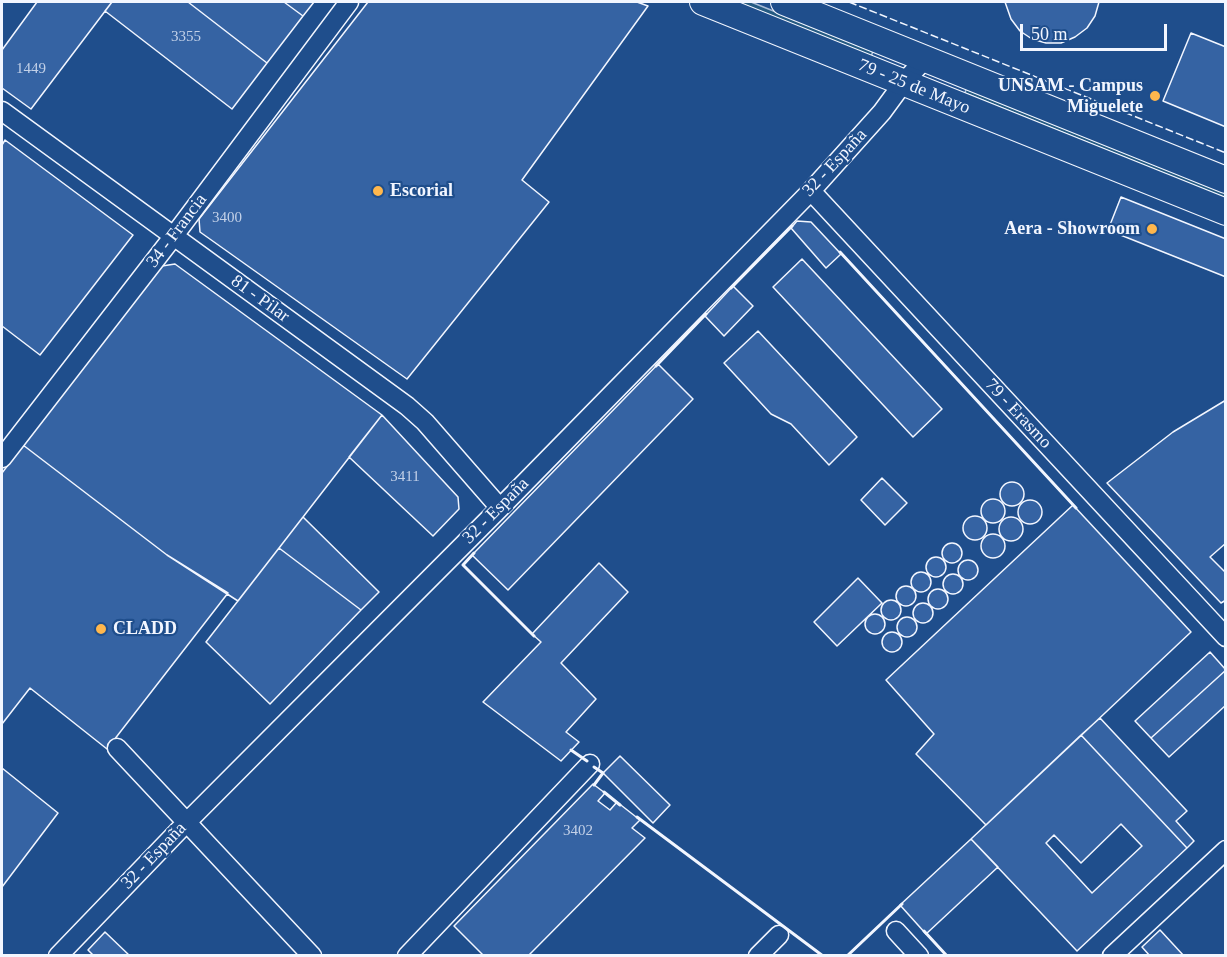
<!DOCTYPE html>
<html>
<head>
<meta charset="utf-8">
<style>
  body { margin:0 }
  #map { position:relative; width:1227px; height:957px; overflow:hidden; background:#1f4e8c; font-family:"Times New Roman",serif }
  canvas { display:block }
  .frame { position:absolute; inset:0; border:3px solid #f2f6ff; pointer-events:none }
  .scale { position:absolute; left:1020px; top:24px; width:147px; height:27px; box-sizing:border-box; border:3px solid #f2f6ff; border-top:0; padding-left:8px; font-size:18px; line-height:21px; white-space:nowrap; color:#f2f6ff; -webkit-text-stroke:4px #1f4e8c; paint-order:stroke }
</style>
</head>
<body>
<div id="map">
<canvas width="1227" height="957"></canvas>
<div class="frame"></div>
<div class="scale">50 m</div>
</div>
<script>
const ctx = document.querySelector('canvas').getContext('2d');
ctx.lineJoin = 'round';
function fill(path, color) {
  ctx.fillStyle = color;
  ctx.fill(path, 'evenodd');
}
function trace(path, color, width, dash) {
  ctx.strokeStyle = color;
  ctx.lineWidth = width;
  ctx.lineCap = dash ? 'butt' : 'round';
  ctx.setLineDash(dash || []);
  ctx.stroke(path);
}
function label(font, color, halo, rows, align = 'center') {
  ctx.font = font + ' "Times New Roman",serif';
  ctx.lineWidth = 4.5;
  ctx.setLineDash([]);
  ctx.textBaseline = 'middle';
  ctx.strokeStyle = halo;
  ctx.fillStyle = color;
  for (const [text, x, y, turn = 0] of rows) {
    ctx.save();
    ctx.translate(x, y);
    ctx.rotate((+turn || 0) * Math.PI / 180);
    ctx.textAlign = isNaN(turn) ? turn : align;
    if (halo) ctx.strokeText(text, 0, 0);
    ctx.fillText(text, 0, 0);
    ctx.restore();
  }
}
const green = new Path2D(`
  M 737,2 L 751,2 L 873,51 L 871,57 Z
  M 966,89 L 1225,193 L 1225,198 L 965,93 Z`);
fill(green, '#245a82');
trace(green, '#a8bbd7', 1.5);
const building = new Path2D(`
  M 37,2 L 112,2 L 31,109 L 2,88 L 2,50 Z
  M 112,2 L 188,2 L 267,63 L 232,109 L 105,11 Z
  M 188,2 L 284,2 L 303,16 L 267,63 Z
  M 284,2 L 314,2 L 303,16 Z
  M 368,2 L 637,2 L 648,6 L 522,180 L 549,202 L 407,379 L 200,232 L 199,219 Z
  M 1005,2 L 1099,2 L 1095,16 L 1087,28 L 1075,37 L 1061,43 L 1046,43 L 1032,39 L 1020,31 L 1011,19 Z
  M 1191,33 L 1226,47 L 1226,127 L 1163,101 Z
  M 5,140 L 133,235 L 40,355 L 2,326 L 2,145 Z
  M 1121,197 L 1226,239 L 1226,277 L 1108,230 Z
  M 797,221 L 811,222 L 841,254 L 826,268 L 791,228 Z
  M 802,259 L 942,409 L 913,437 L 773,287 Z
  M 175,264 L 382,415 L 238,601 L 167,555 L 23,445 L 162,266 Z
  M 733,286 L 753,306 L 724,336 L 705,316 Z
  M 758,331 L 857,437 L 829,465 L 791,424 L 771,414 L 724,363 Z
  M 658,364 L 693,399 L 508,590 L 472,555 Z
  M 1226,400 L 1226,543 L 1210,557 L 1226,573 L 1226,600 L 1221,603 L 1107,483 L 1173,432 Z
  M 382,415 L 458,497 L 459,509 L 433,536 L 349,457 Z
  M 23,445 L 167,555 L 228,593 L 107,749 L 30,688 L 2,724 L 2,473 Z
  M 882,478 L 907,503 L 885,525 L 861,500 Z
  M1000 494a12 12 0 1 1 24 0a12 12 0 1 1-24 0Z
  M981 511a12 12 0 1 1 24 0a12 12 0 1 1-24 0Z
  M1018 512a12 12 0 1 1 24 0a12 12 0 1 1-24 0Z
  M 1073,505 L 1191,632 L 986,825 L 916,754 L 934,734 L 886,680 Z
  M963 528a12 12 0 1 1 24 0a12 12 0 1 1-24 0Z
  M999 529a12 12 0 1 1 24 0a12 12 0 1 1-24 0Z
  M 303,517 L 379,592 L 361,610 L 279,548 Z
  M981 546a12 12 0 1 1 24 0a12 12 0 1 1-24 0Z
  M942 553a10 10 0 1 1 20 0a10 10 0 1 1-20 0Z
  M 279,548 L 361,610 L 270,704 L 206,642 Z
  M926 567a10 10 0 1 1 20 0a10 10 0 1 1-20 0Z
  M958 570a10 10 0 1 1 20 0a10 10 0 1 1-20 0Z
  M 599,563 L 628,592 L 561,663 L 596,699 L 566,732 L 579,742 L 561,761 L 483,702 L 541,642 L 532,634 Z
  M911 582a10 10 0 1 1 20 0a10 10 0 1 1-20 0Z
  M943 584a10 10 0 1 1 20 0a10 10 0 1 1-20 0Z
  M 858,578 L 882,603 L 837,646 L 814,622 Z
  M896 596a10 10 0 1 1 20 0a10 10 0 1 1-20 0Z
  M928 599a10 10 0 1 1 20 0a10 10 0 1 1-20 0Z
  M881 610a10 10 0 1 1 20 0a10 10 0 1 1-20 0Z
  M913 613a10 10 0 1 1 20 0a10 10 0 1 1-20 0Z
  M865 624a10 10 0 1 1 20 0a10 10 0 1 1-20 0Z
  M897 627a10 10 0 1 1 20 0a10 10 0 1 1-20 0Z
  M882 642a10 10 0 1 1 20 0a10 10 0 1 1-20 0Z
  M 1210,652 L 1226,670 L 1151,738 L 1135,721 Z
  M 1226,670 L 1226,705 L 1169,757 L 1151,738 Z
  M 1100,718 L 1187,811 L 1176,821 L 1194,841 L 1187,848 L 1081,735 Z
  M 1081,735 L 1187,848 L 1077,951 L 971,839 ZM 1121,824 L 1142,846 L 1092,893 L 1046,843 L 1054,835 L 1081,863 Z
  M 620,756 L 670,805 L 653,823 L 603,773 Z
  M 2,768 L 58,813 L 2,887 Z
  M 593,784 L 605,793 L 598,801 L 610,810 L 617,802 L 640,820 L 632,828 L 645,838 L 528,956 L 484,956 L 454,926 Z
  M 971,839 L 998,867 L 926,934 L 900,905 Z
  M 1160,930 L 1184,956 L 1150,956 L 1142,947 Z
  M 105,932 L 130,956 L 94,956 L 88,950 Z`);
fill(building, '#3563a3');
trace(building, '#f2f6ff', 1.5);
const street = new Path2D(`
  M 2,111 L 407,406 L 425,422 L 500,508
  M 811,191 L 1226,637
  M 2,458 L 173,237 L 349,2
  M 117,748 L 312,956
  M 896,931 L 919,956
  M 58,956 L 186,823 L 500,508 L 811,191 L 882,112 L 904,82 L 925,59
  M 407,956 L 590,764
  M 758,956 L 779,935
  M 1112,956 L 1226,850`);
const secondary = new Path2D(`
  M 703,2 L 1226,212
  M 784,2 L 1226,180`);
trace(street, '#f2f6ff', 21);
trace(secondary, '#f2f6ff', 28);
trace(street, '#1f4e8c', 18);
trace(secondary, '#1f4e8c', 26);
trace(new Path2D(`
  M 849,2 L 1226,153`), '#f2f6ff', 1.5, [8, 3]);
trace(new Path2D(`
  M 840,252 L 1076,508
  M 731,288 L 792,226
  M 656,366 L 706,314
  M 474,553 L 463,565 L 534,636
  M 571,750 L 587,761
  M 594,785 L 603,773 L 594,767
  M 604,792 L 620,805
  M 637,817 L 823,956
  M 924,931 L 947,956
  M 847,956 L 902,904`), '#f2f6ff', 3);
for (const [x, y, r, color] of [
  [1155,96,6,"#ffb74d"],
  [378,191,6,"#ffb74d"],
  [1152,229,6,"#ffb74d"],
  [101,629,6,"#ffb74d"]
]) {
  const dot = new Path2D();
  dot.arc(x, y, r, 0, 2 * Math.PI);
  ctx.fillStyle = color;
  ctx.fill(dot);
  trace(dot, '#1f4e8c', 2);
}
label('15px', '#c3d1e8', null, [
  ["3355",186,37],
  ["1449",31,69],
  ["3400",227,218],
  ["3411",405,477],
  ["3402",578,831]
]);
label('bold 18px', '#f2f6ff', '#1f4e8c', [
  ["UNSAM - Campus",1143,86],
  ["Miguelete",1143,107],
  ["Escorial",390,191,"left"],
  ["Aera - Showroom",1140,229],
  ["CLADD",113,629,"left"]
], 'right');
label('18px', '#f2f6ff', '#1f4e8c', [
  ["79 - 25 de Mayo",914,87,22],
  ["32 - España",835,163,-47],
  ["34 - Francia",177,231,-53],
  ["81 - Pilar",260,299,36],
  ["79 - Erasmo",1018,414,47],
  ["32 - España",496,511,-45],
  ["32 - España",154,856,-46]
]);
</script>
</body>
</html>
